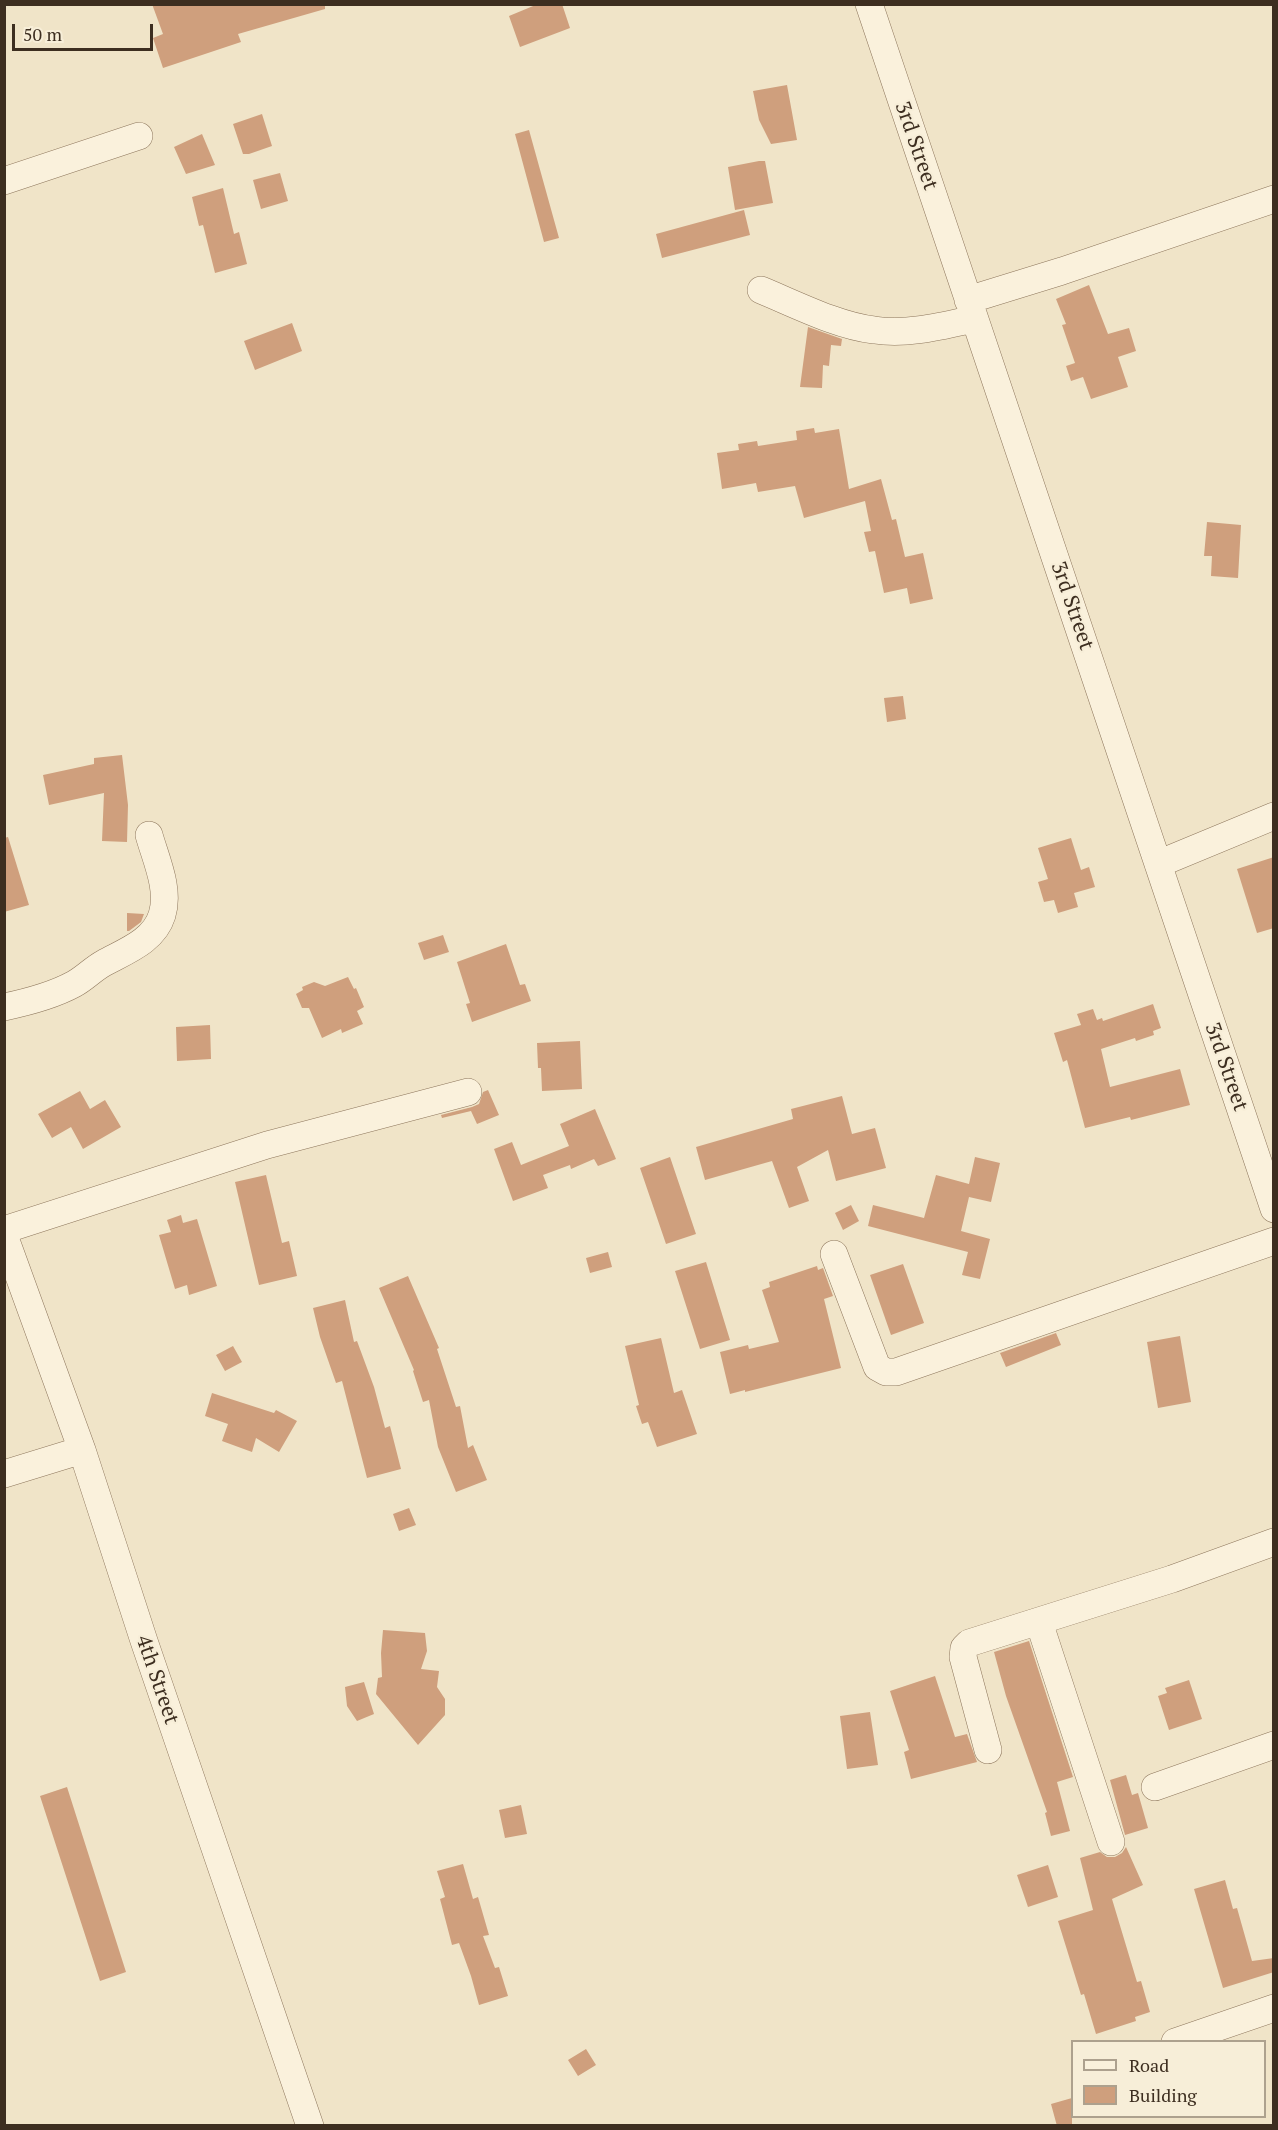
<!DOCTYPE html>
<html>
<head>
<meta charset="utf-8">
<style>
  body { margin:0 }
  #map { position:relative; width:1278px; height:2130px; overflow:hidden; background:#f0e4c8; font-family:"PT Serif",serif }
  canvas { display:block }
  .frame { position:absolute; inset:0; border:6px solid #3d2e20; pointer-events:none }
  .legend { position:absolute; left:1071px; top:2040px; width:195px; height:78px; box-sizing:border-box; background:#f7eed8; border:2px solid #ada18e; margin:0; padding:8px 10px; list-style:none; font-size:18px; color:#3d2e20 }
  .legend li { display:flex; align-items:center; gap:12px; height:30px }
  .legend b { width:30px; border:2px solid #ada18e }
  .scale { position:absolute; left:12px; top:24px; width:141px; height:27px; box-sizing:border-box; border:3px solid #3d2e20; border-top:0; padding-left:8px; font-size:18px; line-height:21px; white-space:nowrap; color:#3d2e20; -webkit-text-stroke:4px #f7eed8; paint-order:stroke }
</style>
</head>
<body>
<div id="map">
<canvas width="1278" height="2130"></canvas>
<div class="frame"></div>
<ul class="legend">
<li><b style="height:8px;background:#faf1dc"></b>Road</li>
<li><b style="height:16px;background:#cf9f7d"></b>Building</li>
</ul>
<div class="scale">50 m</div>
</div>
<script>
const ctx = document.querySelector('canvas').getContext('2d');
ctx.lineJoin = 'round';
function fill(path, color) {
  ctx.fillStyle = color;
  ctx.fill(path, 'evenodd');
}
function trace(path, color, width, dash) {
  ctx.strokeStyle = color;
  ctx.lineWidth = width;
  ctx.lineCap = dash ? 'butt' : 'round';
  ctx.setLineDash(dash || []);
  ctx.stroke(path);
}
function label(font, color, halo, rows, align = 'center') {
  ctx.font = font + ' "PT Serif",serif';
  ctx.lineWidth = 4.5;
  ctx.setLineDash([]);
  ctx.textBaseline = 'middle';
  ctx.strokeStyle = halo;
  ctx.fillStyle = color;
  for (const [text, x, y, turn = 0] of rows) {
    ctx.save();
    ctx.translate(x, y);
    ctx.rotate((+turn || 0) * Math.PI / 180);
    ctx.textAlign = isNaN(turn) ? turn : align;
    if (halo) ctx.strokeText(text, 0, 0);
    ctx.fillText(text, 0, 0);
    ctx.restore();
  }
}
fill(new Path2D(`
  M 152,4 L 325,4 L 325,9 L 238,34 L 241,42 L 163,68 L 153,38 L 163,34 Z
  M 538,4 L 562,4 L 570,28 L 520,47 L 509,16 Z
  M 787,85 L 797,140 L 771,144 L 759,120 L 753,91 Z
  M 262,114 L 272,146 L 249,154 L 243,154 L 233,124 Z
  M 529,130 L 559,238 L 544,242 L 515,134 Z
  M 202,134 L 215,165 L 186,174 L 174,147 Z
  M 759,161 L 765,161 L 773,203 L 735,210 L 728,167 Z
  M 280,173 L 288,201 L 261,209 L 253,180 Z
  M 223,188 L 234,234 L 239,232 L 247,264 L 215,273 L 203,225 L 199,226 L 192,197 Z
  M 744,210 L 750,235 L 662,258 L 656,234 Z
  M 1089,285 L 1108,334 L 1129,328 L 1136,351 L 1118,357 L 1128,387 L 1091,399 L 1083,377 L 1071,381 L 1066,366 L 1075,363 L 1062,325 L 1066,324 L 1056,299 Z
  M 292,323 L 302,351 L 255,370 L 244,341 Z
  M 808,327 L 842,339 L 841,346 L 831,345 L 829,366 L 823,365 L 822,388 L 800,387 Z
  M 814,428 L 815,433 L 839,429 L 849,489 L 881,479 L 892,520 L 896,519 L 905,557 L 923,553 L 933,599 L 910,604 L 907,588 L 884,593 L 875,551 L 869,552 L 864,532 L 871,531 L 865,501 L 804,518 L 795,486 L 758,492 L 756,483 L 722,489 L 717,453 L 739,450 L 738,444 L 757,441 L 758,446 L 797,440 L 796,431 Z
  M 1207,522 L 1241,525 L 1238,578 L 1211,576 L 1212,556 L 1204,556 Z
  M 903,696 L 906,719 L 887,722 L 884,698 Z
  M 122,755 L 128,805 L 127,842 L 102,841 L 104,793 L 49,805 L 43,775 L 94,764 L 94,758 Z
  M 8,837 L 29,905 L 4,912 L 4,838 Z
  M 1071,838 L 1081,870 L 1089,867 L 1095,887 L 1074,893 L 1078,907 L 1058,913 L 1054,900 L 1044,902 L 1038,882 L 1048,879 L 1038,848 Z
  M 1274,857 L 1274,928 L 1257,933 L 1237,869 Z
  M 127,913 L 144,914 L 141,922 L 129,931 L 127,931 Z
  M 443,935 L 449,952 L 424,960 L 418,943 Z
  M 506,944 L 520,985 L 525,984 L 531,1001 L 472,1022 L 466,1004 L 470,1003 L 457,962 Z
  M 348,977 L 354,989 L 356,988 L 364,1007 L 357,1011 L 363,1024 L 342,1033 L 341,1029 L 322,1038 L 309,1008 L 302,1008 L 296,994 L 303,990 L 302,987 L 314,982 L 325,986 Z
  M 1153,1004 L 1161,1028 L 1153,1031 L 1154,1035 L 1136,1041 L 1135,1038 L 1101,1049 L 1110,1087 L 1180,1069 L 1190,1105 L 1131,1120 L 1130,1117 L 1085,1128 L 1067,1060 L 1063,1062 L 1054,1033 L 1081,1025 L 1077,1014 L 1093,1009 L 1097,1020 L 1102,1018 L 1103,1021 Z
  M 210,1025 L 211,1059 L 177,1061 L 176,1027 Z
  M 580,1041 L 582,1089 L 542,1091 L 541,1068 L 538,1068 L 537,1043 Z
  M 488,1090 L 499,1115 L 477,1124 L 471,1111 L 442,1118 L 441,1115 L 472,1107 L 479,1104 L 483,1092 Z
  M 80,1091 L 90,1109 L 105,1100 L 121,1127 L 83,1149 L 71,1127 L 52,1138 L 38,1114 Z
  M 842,1096 L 852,1134 L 875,1128 L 886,1168 L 836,1181 L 828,1150 L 797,1167 L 809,1201 L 789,1208 L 772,1161 L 705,1180 L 696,1147 L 793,1119 L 791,1109 Z
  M 595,1109 L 616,1159 L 598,1166 L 594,1159 L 571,1169 L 570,1165 L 543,1175 L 548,1188 L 513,1201 L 494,1149 L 512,1142 L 521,1165 L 569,1146 L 560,1124 Z
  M 670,1157 L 696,1234 L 666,1244 L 640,1168 Z
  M 975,1157 L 1000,1163 L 991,1202 L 969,1197 L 961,1231 L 990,1239 L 980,1279 L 962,1275 L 968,1252 L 868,1226 L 873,1205 L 924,1218 L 936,1175 L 969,1184 Z
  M 266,1175 L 282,1243 L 289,1241 L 297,1276 L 259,1285 L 235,1182 Z
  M 851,1205 L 859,1221 L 843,1230 L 835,1213 Z
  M 181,1215 L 183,1223 L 197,1219 L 217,1286 L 189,1295 L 187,1285 L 175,1289 L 159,1235 L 171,1232 L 167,1220 Z
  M 608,1252 L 612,1267 L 590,1273 L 586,1258 Z
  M 706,1262 L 730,1340 L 700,1349 L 675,1271 Z
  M 903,1264 L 924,1323 L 891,1335 L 870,1275 Z
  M 817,1266 L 818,1270 L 823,1268 L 833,1296 L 824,1299 L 841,1368 L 745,1392 L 745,1390 L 730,1394 L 720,1352 L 748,1345 L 749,1349 L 779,1342 L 762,1290 L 770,1287 L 769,1282 Z
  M 408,1276 L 439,1348 L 437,1349 L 456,1407 L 460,1406 L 468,1448 L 473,1445 L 487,1480 L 456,1492 L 438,1447 L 429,1400 L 423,1402 L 413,1371 L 414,1370 L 379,1288 Z
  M 345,1300 L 354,1342 L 357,1341 L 374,1387 L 385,1428 L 390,1426 L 401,1469 L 367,1478 L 342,1381 L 336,1383 L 320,1337 L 313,1308 Z
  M 1056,1333 L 1061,1345 L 1006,1367 L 1000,1353 Z
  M 1180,1336 L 1191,1402 L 1158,1408 L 1147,1342 Z
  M 661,1338 L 674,1393 L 682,1390 L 697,1434 L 657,1447 L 648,1422 L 642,1424 L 636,1406 L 639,1405 L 625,1346 Z
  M 233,1346 L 242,1362 L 225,1371 L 216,1355 Z
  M 212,1393 L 274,1413 L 276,1410 L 297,1421 L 279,1452 L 256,1438 L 252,1452 L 222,1441 L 228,1424 L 205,1416 Z
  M 409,1508 L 416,1525 L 399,1531 L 393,1514 Z
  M 383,1630 L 425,1633 L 427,1651 L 421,1669 L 439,1671 L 437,1687 L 445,1699 L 445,1715 L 418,1745 L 376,1694 L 378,1678 L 382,1677 L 381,1653 Z
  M 1029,1641 L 1073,1777 L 1057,1782 L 1070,1831 L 1051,1836 L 1045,1813 L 1047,1812 L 1006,1696 L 994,1652 Z
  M 935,1676 L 955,1737 L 967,1734 L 977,1762 L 911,1779 L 904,1752 L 909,1750 L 890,1691 Z
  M 1189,1680 L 1202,1719 L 1169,1730 L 1158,1696 L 1167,1693 L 1165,1688 Z
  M 364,1682 L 374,1714 L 357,1721 L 347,1706 L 345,1687 Z
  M 870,1712 L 878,1765 L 847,1769 L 840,1716 Z
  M 1126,1775 L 1132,1795 L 1138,1793 L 1148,1828 L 1125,1835 L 1110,1780 Z
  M 67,1787 L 126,1972 L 100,1981 L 40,1796 Z
  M 521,1805 L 527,1834 L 505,1838 L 499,1810 Z
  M 1126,1847 L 1143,1885 L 1112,1899 L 1137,1982 L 1141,1981 L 1150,2012 L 1135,2017 L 1136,2021 L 1096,2034 L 1084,1994 L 1081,1995 L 1058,1921 L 1093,1910 L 1080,1858 L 1100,1852 L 1107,1857 L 1115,1857 L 1122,1853 Z
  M 463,1864 L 473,1899 L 478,1897 L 489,1935 L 483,1936 L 495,1968 L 499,1967 L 508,1996 L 479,2005 L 471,1976 L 459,1943 L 452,1945 L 440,1899 L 445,1897 L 437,1871 Z
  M 1048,1865 L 1058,1897 L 1028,1907 L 1017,1875 Z
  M 1225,1880 L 1233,1909 L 1237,1908 L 1252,1961 L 1274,1958 L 1274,1972 L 1223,1988 L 1194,1889 Z
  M 586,2049 L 596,2065 L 578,2076 L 568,2060 Z
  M 1072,2098 L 1072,2126 L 1057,2126 L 1051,2104 Z`), '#cf9f7d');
const minor = new Path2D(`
  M 869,4 L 1274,1209
  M 4,181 L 139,136
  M 761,290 C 795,304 838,326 874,330 C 908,335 942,326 974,319
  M 968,300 L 1062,271 L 1274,199
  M 1158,864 L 1274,816
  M 4,1007 C 28,1002 52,996 74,984 C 85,978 93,969 104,963 C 126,951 154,941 162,915 C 170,889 156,860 149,835
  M 4,1230 L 267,1145 L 468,1092
  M 4,1235 L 82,1450 L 144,1641 L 310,2126
  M 834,1254 L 877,1367 L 886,1372 L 896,1372 L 1274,1241
  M 4,1474 L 82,1450
  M 1039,1622 L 1111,1842
  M 988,1750 L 963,1657 L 964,1648 L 969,1643 L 1172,1579 L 1274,1542
  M 1155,1787 L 1274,1745
  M 1175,2042 L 1274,2008`);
trace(minor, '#8d765c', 28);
trace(minor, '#faf1dc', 27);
label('21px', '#3d2e20', '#f7eed8', [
  ["3rd Street",916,146,71],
  ["3rd Street",1072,606,71],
  ["3rd Street",1226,1067,71],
  ["4th Street",157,1680,71]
]);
</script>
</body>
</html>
